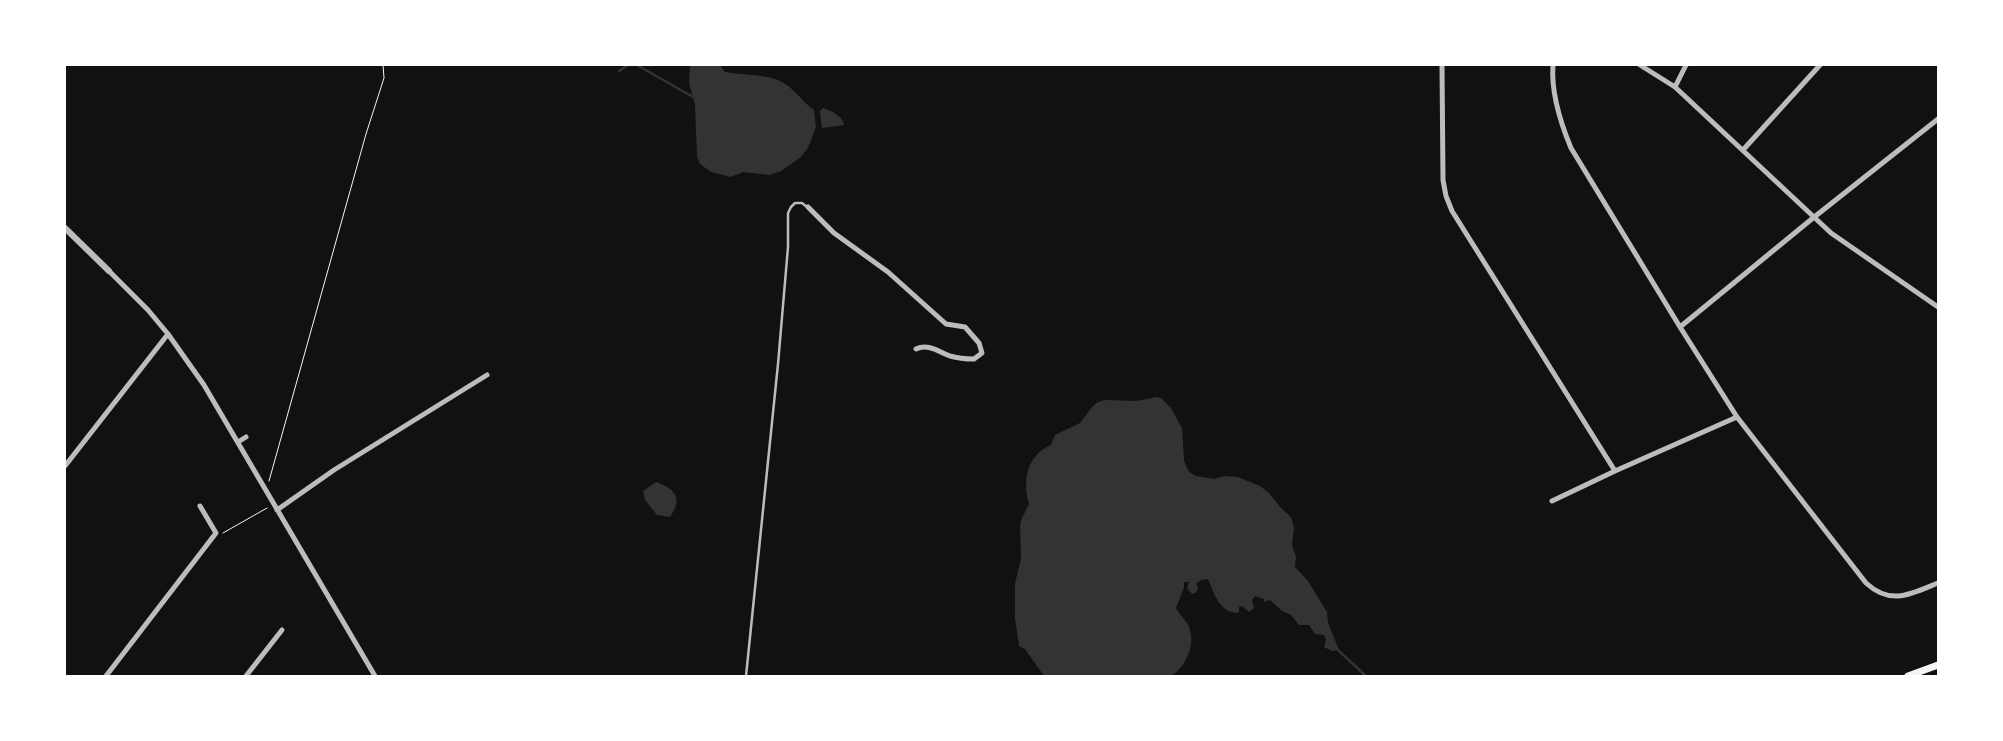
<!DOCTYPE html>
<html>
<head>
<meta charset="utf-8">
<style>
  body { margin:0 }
  #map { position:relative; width:2003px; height:741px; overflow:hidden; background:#111; font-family:Lato,sans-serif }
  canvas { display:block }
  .frame { position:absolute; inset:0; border:66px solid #fff; pointer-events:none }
</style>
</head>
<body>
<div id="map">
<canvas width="2003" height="741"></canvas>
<div class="frame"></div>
</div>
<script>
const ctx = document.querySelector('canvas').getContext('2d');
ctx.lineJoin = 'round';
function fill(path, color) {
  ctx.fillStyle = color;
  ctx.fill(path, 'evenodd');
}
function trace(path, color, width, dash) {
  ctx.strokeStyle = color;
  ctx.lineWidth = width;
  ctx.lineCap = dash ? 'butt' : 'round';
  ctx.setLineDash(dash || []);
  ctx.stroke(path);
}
fill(new Path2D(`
  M 690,65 L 720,65 L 725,72 C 741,75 762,74 778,80 C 793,86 802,102 814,110 L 816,127 L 808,148 L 801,157 L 781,171 L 770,175 L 743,172 L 731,177 L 711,172 L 700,164 L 697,157 L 695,105 L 689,83 Z
  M 823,108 C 831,110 844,117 844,125 L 822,128 L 820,111 Z
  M 1157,397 L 1161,398 L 1171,408 L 1182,428 L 1184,461 L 1189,472 L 1196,476 L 1214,479 L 1224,476 L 1238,477 L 1260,486 L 1269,493 L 1280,507 L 1291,517 L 1294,528 L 1292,545 L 1296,557 L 1295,567 L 1308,581 L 1327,612 L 1328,623 L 1339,650 L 1332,651 L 1324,647 L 1326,640 L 1324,635 L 1315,634 L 1309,625 L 1299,625 L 1291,615 L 1282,611 L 1270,600 L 1264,602 L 1264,599 L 1255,596 L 1252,600 L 1254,608 L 1249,612 L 1242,606 L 1239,607 L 1239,612 L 1237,613 C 1219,612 1214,593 1208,579 L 1201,580 L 1196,584 L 1198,587 L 1197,592 L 1192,594 L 1187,588 L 1189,582 L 1184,582 L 1184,587 L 1176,608 C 1179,615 1186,619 1189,627 C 1196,645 1186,665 1172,676 L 1044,676 L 1025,649 L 1019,646 L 1015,618 L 1015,584 L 1021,558 L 1020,526 L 1022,518 L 1029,504 C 1022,481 1027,455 1051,445 L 1055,435 L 1080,423 L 1092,407 L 1098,402 L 1105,400 L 1136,401 Z
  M 656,482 C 676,489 683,499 670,517 L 657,515 L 645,500 L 643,491 Z`), '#333');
trace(new Path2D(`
  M 637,65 L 693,97
  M 619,71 L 628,65
  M 1338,650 L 1366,676`), '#333', 2.5);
trace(new Path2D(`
  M 269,481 L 366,134 L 384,78 L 383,65
  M 223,533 L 267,508`), '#f5f5f5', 1);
trace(new Path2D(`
  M 746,676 L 778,364 L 788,247 L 788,213 L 791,207 L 795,203 L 802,203 L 807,207`), '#bcbcbc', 2.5);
trace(new Path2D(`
  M 1442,65 L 1443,180 L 1446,196 L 1452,211 L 1615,471 L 1737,417
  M 1553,65 C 1551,91 1561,124 1571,148 L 1680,327 L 1737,417 L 1866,583 C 1891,606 1911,594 1938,583
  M 1640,65 L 1675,87 L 1831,233 L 1938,307
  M 1675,87 L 1686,65
  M 1743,150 L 1820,65
  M 808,207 L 834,233 L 888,272 L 946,324 L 965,327 L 979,343 L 982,353 L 974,359 C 966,359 957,358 950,356 C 939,352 928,343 916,349
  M 109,271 L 148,310 L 168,334 L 204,385 L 375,676
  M 1680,327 L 1813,218 L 1938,119
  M 238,442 L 246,437
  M 65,466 L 168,334
  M 1552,501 L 1615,471
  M 277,510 L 334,470 L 487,375
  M 106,676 L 216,533 L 200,506
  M 246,676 L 282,630`), '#bcbcbc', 5);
trace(new Path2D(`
  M 65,228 L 109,271`), '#bcbcbc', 6);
trace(new Path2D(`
  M 1908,676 L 1938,665`), '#f5f5f5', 7);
</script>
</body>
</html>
